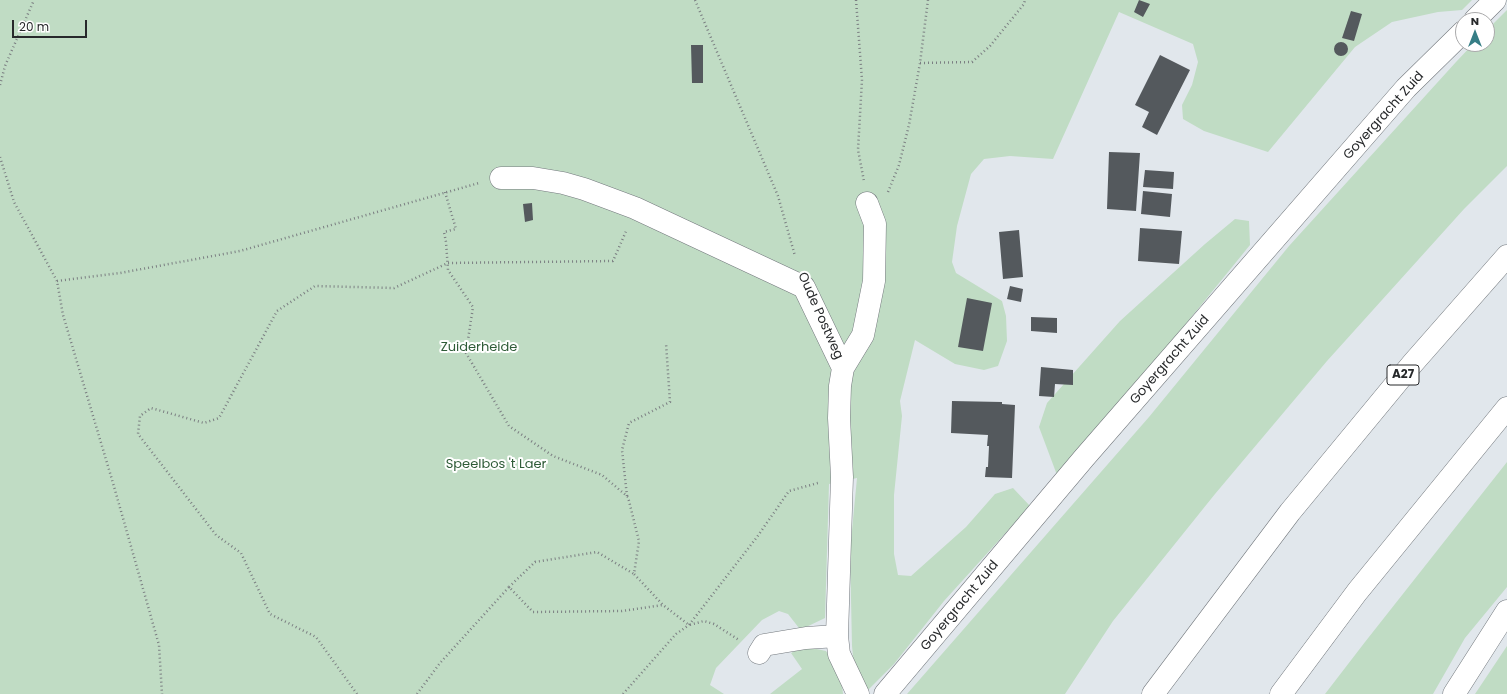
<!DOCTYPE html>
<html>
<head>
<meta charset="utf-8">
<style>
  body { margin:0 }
  #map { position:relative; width:1507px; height:694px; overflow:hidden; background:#e1e7ec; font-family:Poppins,sans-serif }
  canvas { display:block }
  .north { position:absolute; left:1455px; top:12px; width:40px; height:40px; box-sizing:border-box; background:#fff; border:1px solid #a9a9aa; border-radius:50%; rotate:0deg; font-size:11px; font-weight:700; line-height:16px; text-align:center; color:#27292b }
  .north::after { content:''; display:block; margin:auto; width:14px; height:18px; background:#367e86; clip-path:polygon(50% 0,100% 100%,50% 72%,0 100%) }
  .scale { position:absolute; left:12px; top:20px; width:75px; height:18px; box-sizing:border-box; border:2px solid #27292b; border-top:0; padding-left:5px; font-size:12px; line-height:14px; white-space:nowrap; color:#27292b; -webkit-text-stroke:3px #fff; paint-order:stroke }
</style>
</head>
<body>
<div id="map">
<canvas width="1507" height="694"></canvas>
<div class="north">N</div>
<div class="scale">20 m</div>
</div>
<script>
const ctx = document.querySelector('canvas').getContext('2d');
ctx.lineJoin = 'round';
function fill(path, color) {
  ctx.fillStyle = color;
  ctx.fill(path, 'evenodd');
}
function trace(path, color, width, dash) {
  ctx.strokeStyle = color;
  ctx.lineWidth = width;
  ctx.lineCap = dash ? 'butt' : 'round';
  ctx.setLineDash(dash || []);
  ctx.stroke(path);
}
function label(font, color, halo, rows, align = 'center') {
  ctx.font = font + ' Poppins,sans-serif';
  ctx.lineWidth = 4;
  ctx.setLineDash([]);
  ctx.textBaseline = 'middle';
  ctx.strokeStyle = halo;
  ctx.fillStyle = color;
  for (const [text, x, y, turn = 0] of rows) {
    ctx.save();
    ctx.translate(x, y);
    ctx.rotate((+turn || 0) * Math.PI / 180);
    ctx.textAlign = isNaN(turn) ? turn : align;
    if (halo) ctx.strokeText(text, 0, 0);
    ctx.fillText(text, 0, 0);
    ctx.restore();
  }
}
fill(new Path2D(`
  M 0,0 L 1472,0 L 1462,10 L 1438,12 L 1392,22 L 1355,47 L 1268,152 L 1204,131 L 1183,119 L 1182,105 L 1192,85 L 1198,62 L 1193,44 L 1119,12 L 1053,159 L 1010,156 L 984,159 L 971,174 L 957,226 L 952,262 L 956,273 L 1002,301 L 1006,316 L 1007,341 L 998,366 L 984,370 L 955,364 L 915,340 L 900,401 L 902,416 L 894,495 L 894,554 L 898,575 L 911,576 L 966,527 L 995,494 L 1013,488 L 1030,506 L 944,601 L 894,664 L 866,692 L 855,676 L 852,646 L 850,551 L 857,478 L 829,484 L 825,618 L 802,629 L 799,628 L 788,614 L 779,611 L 762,620 L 716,668 L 710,685 L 724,694 L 0,694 Z
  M 1507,10 L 1507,166 L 1464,209 L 1327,361 L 1215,494 L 1113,621 L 1065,694 L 907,694 L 1149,417 L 1289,246 L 1456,62 L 1473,44 L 1487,44 L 1487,30 Z
  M 1235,219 L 1249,221 L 1250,245 L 1110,417 L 1057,475 L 1039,427 L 1047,403 L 1120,321 L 1205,244 Z
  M 1507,462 L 1507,587 L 1465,638 L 1433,694 L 1325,694 L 1365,642 Z
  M 1507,646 L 1507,694 L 1475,694 Z
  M 807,647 L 826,651 L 841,674 L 843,694 L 770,694 L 802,669 L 791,653 L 800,648 Z`), '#c0dcc4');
fill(new Path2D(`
  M 1139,0 L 1150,4 L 1143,17 L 1134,12 Z
  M 1351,11 L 1362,14 L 1354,41 L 1342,38 Z
  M1334 49a7 7 0 1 1 14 0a7 7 0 1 1-14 0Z
  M 691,45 L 703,45 L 703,83 L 692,83 Z
  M 1160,55 L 1190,70 L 1157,135 L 1142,127 L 1149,112 L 1135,105 Z
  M 1109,152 L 1140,153 L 1136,211 L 1107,209 Z
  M 1145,170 L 1174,172 L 1173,189 L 1143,187 Z
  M 1143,191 L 1172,194 L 1170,217 L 1141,214 Z
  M 532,203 L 533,220 L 525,222 L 523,204 Z
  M 1140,228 L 1182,231 L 1179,264 L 1138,261 Z
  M 1019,230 L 1023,277 L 1003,279 L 999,232 Z
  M 1010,286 L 1023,289 L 1021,302 L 1007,299 Z
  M 967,298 L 992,303 L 983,351 L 958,347 Z
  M 1031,317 L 1057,318 L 1057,333 L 1031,331 Z
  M 1041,367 L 1073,370 L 1073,385 L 1055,384 L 1054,397 L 1039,396 Z
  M 952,401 L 1002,402 L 1002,404 L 1015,405 L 1012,478 L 985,477 L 986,467 L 988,467 L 989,446 L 987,446 L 988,435 L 951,433 Z`), '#54595d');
const minor = new Path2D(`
  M 1475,20 L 1495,0
  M 501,178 L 533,178 L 563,183 L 584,189 L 635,208 L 804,287 L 843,368 L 840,386 L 839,418 L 842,477 L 837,636 L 839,654 L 858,694
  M 843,368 L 863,335 L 874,281 L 875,224 L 867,203
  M 759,653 L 764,645 L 806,638 L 837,636
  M 885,694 L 1084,458 L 1406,88 L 1463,32
  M 1454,694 L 1507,611`);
const highway = new Path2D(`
  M 1153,694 L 1290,512 L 1413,363 L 1507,256
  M 1281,694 L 1357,592 L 1507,408`);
trace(minor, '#73787d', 23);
trace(highway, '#73787d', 23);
trace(new Path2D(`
  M 695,0 L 778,196 L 795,256
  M 856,0 L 862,80 L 858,150 L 864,181
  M 920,63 L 972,62 L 990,46 L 1024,4 L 1025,0
  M 0,85 L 5,66 L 34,0
  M 0,157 L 14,202 L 57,281 L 63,315 L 113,483 L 159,645 L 162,694
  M 445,192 L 456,229 L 444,232 L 446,242 L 448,270 L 473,307 L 466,353 L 509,426 L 553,456 L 602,475 L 628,497 L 639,541 L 634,574 L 663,605 L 689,625 L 704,621 L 714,624 L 739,640
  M 888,192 L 899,165 L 909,125 L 920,63 L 928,0
  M 57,281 L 120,273 L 240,251 L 479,183
  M 627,496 L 622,450 L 629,423 L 670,402 L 666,343
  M 509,587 L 535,562 L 597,552 L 634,574
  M 357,694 L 316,637 L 270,614 L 241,553 L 216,535 L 138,434 L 140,416 L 151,408 L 204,423 L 219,418 L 277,311 L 315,286 L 394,288 L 448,263 L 613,261 L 627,229
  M 417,694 L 440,663 L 509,587 L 533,612 L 622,611 L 663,605
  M 623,694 L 676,634 L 689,625 L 757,537 L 789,491 L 818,483`), '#7b7f82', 2.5, [1, 3]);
trace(minor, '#fff', 22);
trace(highway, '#fff', 22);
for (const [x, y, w] of [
  [1403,375,32]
]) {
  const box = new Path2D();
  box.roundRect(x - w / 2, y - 10, w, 20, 3);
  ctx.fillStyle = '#fff';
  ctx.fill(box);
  trace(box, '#27292b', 1);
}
label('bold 12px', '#27292b', null, [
  ["A27",1403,375]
]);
label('13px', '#27292b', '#fff', [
  ["Goyergracht Zuid",1384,116,-48],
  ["Oude Postweg",820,316,66],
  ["Goyergracht Zuid",1170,360,-49],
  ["Goyergracht Zuid",960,606,-50]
]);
label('13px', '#2f5c38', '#fff', [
  ["Zuiderheide",479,348],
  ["Speelbos 't Laer",496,465]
]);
</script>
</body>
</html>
